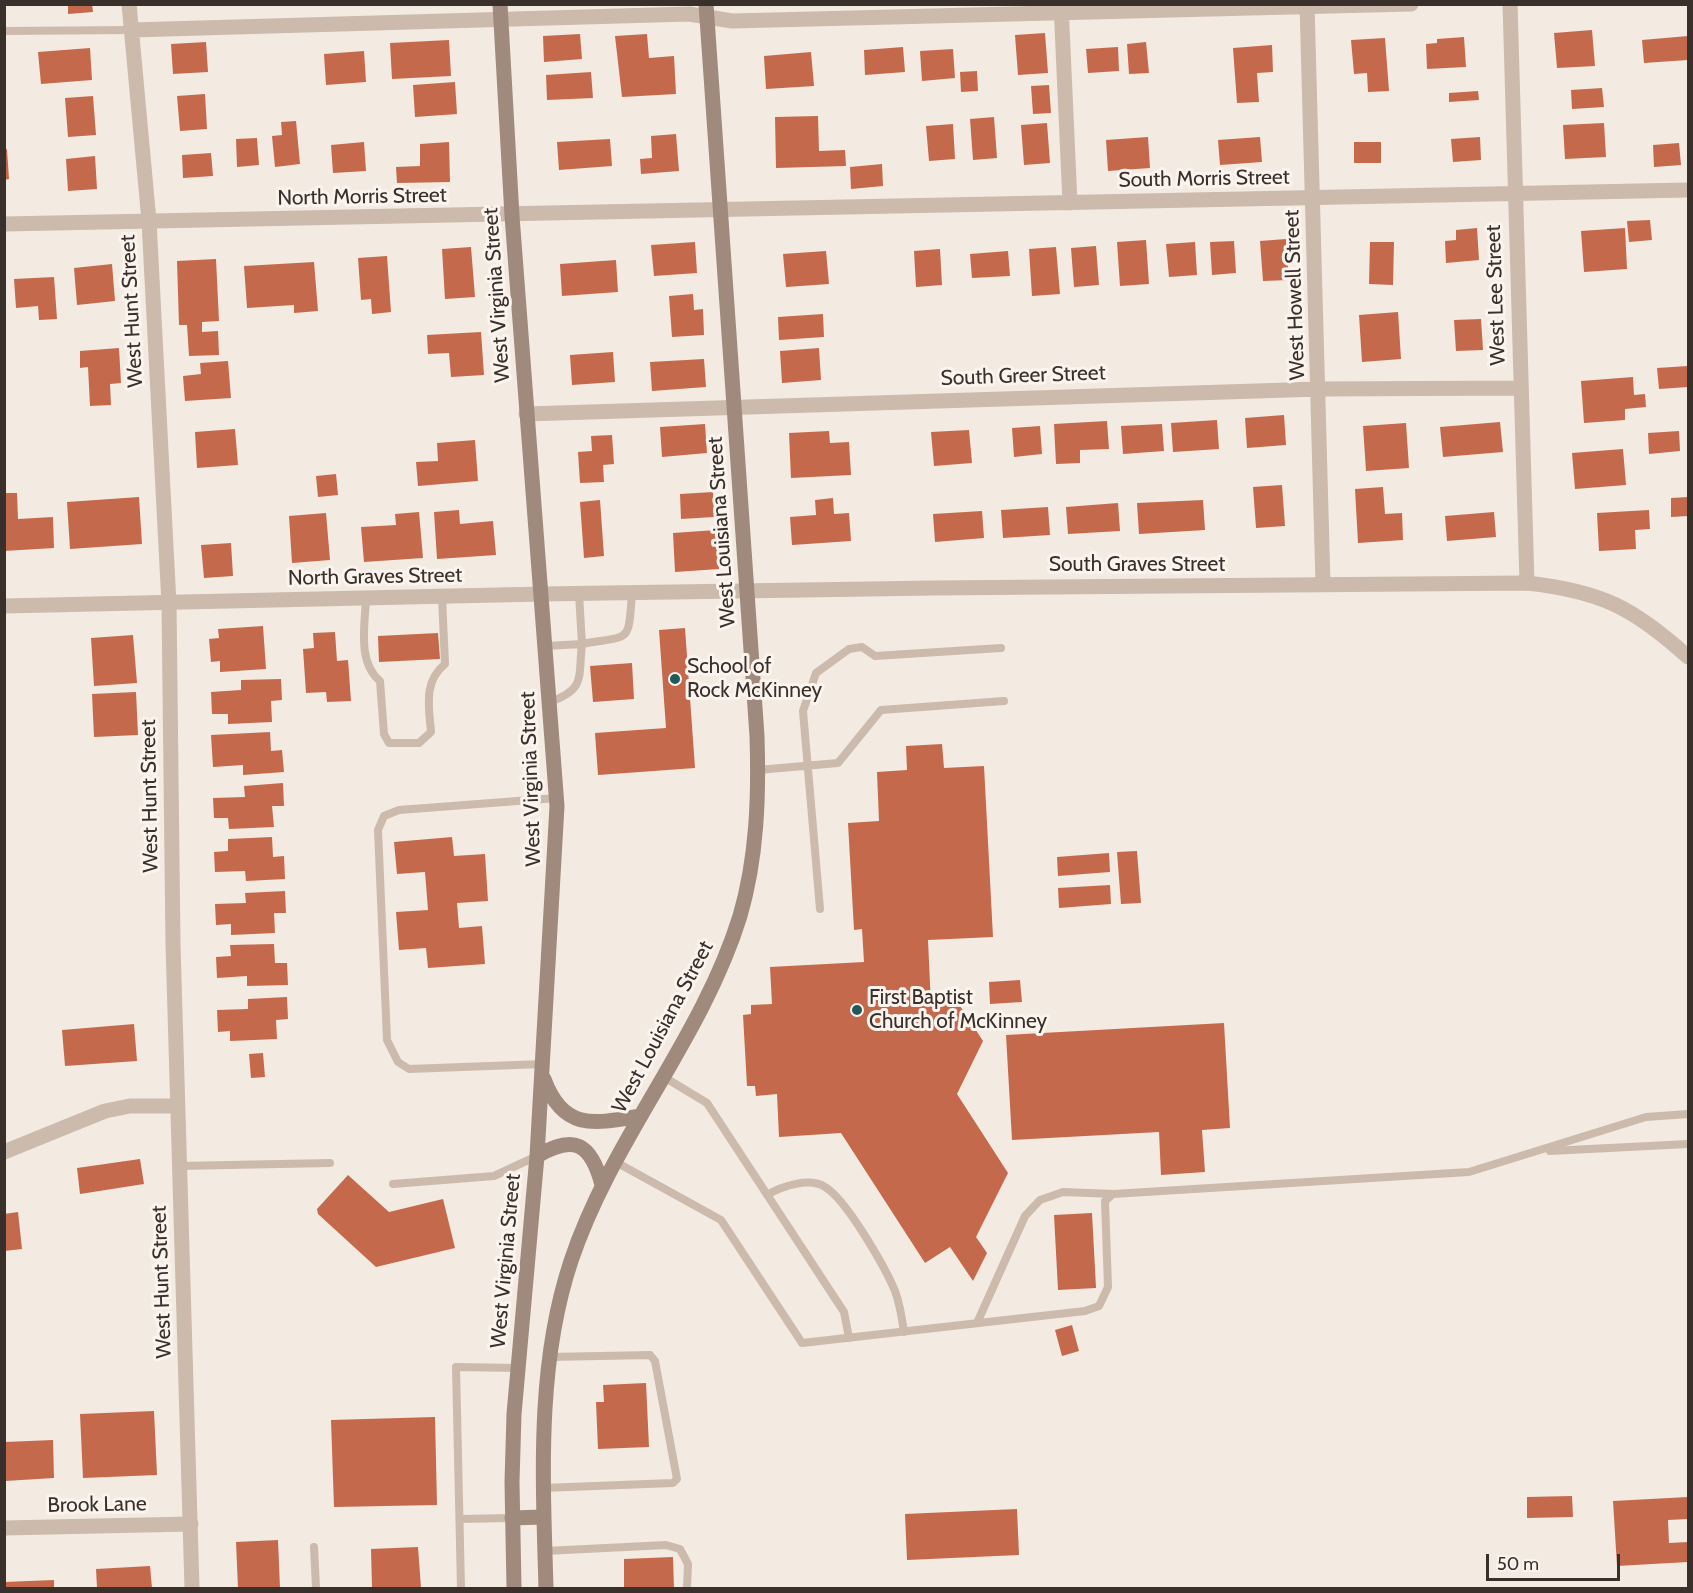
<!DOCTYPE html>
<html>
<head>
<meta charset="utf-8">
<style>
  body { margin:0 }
  #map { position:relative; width:1693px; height:1593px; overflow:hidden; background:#f3eae1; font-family:Cabin,sans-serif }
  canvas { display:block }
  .frame { position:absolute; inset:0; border:6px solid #3a302b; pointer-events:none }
  .scale { position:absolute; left:1486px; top:1554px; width:134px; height:27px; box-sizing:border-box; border:3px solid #3a302b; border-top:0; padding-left:8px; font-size:18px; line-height:21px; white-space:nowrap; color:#3a302b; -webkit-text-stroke:4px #fbf4ee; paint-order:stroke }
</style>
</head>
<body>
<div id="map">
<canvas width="1693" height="1593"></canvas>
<div class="frame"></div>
<div class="scale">50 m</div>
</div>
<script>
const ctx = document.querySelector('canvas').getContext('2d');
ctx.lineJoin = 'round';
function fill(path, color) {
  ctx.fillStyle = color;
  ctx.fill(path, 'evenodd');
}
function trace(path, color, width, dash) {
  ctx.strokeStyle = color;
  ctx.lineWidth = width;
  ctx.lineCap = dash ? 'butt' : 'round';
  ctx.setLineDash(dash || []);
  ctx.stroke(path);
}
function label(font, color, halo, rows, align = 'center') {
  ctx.font = font + ' Cabin,sans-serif';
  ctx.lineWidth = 6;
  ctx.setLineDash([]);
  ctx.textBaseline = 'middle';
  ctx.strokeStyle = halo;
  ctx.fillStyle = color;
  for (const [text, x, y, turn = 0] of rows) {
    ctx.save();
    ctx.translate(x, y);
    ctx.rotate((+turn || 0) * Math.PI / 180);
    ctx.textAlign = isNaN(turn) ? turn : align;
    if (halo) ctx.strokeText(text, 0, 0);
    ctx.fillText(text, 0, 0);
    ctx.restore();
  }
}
fill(new Path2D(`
  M 68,4 L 92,4 L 93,12 L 68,14 Z
  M 1592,30 L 1595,66 L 1557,68 L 1554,33 Z
  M 1045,33 L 1048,73 L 1018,75 L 1015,35 Z
  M 580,34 L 582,59 L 544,62 L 543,36 Z
  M 647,34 L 649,58 L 674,56 L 676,94 L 622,97 L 615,36 Z
  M 1688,36 L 1688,60 L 1644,63 L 1642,40 Z
  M 1464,37 L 1466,67 L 1427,69 L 1426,44 L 1437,43 L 1437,39 Z
  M 1385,38 L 1389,91 L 1368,92 L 1367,73 L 1354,74 L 1351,40 Z
  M 449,40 L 451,76 L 392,79 L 390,43 Z
  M 206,42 L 208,72 L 173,74 L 171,44 Z
  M 1146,42 L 1149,73 L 1129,74 L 1127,44 Z
  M 1272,45 L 1273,72 L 1257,73 L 1259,102 L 1237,103 L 1233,48 Z
  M 903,47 L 905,72 L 865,75 L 864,50 Z
  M 1118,47 L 1119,71 L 1088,73 L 1086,49 Z
  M 90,48 L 92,80 L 41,84 L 38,52 Z
  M 953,49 L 955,78 L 922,81 L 920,51 Z
  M 364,51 L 366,82 L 326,85 L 324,54 Z
  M 811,52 L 814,86 L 766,89 L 764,56 Z
  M 977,71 L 978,91 L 961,92 L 960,72 Z
  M 591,72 L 593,98 L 547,100 L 546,75 Z
  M 455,82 L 457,114 L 415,117 L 413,85 Z
  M 1049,85 L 1051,113 L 1033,114 L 1031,86 Z
  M 1602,88 L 1604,107 L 1572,109 L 1571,90 Z
  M 1478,91 L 1479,100 L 1449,102 L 1449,93 Z
  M 205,94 L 207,129 L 180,131 L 177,96 Z
  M 93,96 L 96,135 L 68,137 L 65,98 Z
  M 818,116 L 819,151 L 845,150 L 846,166 L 776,168 L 775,117 Z
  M 994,117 L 997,158 L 973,160 L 970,119 Z
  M 296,121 L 300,164 L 275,167 L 272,136 L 282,135 L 281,122 Z
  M 1047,123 L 1050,163 L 1024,165 L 1021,125 Z
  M 1604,123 L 1606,157 L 1565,159 L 1563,125 Z
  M 953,124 L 955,159 L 929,161 L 926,126 Z
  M 676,134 L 679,171 L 641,174 L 640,159 L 652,158 L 651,136 Z
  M 1148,137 L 1150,168 L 1108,171 L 1106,140 Z
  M 1260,137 L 1262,162 L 1220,165 L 1218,140 Z
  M 1480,137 L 1481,160 L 1453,162 L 1451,139 Z
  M 257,138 L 259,165 L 237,167 L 236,139 Z
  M 610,139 L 612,166 L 559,170 L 557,142 Z
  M 364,142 L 366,171 L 333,173 L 331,145 Z
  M 449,142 L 450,182 L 397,183 L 396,167 L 420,166 L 420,144 Z
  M 1354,142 L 1381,142 L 1381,163 L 1354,163 Z
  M 1679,143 L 1681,165 L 1654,167 L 1653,145 Z
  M 7,149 L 9,179 L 4,180 L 4,150 Z
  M 211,153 L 213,176 L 183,178 L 182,155 Z
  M 95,156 L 97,189 L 68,191 L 66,159 Z
  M 882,164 L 883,186 L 851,189 L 850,167 Z
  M 1650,220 L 1652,240 L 1629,242 L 1627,221 Z
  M 1477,228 L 1479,260 L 1446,263 L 1445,241 L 1456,240 L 1456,230 Z
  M 1625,228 L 1627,269 L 1584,272 L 1581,231 Z
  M 1286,239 L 1289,280 L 1263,281 L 1260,241 Z
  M 1146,240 L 1149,284 L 1120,286 L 1117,242 Z
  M 1234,241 L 1236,273 L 1212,275 L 1210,242 Z
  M 695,242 L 697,273 L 654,276 L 651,245 Z
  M 1195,242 L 1197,275 L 1169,277 L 1166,244 Z
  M 1370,242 L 1394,242 L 1393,285 L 1369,284 Z
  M 1096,246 L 1099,285 L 1074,287 L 1071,248 Z
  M 471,247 L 475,297 L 445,299 L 442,249 Z
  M 1056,247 L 1060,294 L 1032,296 L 1029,249 Z
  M 940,249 L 942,285 L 916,287 L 914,251 Z
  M 826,251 L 829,284 L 786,287 L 783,254 Z
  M 1008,251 L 1010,276 L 972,278 L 970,254 Z
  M 387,256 L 391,312 L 372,314 L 371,299 L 361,300 L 358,258 Z
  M 216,259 L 219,321 L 202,322 L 202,332 L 218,331 L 219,355 L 189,356 L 187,325 L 179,325 L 177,261 Z
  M 616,260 L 618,292 L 562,296 L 560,264 Z
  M 314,262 L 318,311 L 294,313 L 294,305 L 247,308 L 244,266 Z
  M 112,264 L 115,301 L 77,305 L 74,268 Z
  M 54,277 L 57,319 L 39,320 L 38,306 L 16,308 L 14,279 Z
  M 693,294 L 694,310 L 703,309 L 704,335 L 672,337 L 669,296 Z
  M 1398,312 L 1401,359 L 1362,362 L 1359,315 Z
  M 823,314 L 824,337 L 779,340 L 778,317 Z
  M 1481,319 L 1483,350 L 1456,351 L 1454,320 Z
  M 481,332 L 484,375 L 451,377 L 449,353 L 428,354 L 427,335 Z
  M 119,348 L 121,383 L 110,384 L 111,405 L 90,406 L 88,367 L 80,368 L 80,351 Z
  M 819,348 L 821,380 L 782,383 L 780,351 Z
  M 613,352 L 615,382 L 572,385 L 570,355 Z
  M 704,359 L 706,387 L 652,391 L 650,362 Z
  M 228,361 L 231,398 L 185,401 L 183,376 L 201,374 L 200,363 Z
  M 1688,366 L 1688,387 L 1659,389 L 1657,368 Z
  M 1633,377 L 1634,395 L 1645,394 L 1646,407 L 1625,409 L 1625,420 L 1584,423 L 1581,381 Z
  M 1284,415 L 1286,445 L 1247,448 L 1245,418 Z
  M 1217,420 L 1219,449 L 1173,452 L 1171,423 Z
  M 1107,421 L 1109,449 L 1080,450 L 1080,463 L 1056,464 L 1054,424 Z
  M 1500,422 L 1503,452 L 1443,457 L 1440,427 Z
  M 1406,423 L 1409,468 L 1366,471 L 1363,426 Z
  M 705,424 L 707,453 L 662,457 L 660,427 Z
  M 1162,424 L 1164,451 L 1123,454 L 1121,426 Z
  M 1040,426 L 1042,454 L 1014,457 L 1012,428 Z
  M 235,429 L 238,465 L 197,468 L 195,432 Z
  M 969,430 L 972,463 L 934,466 L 931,432 Z
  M 829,431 L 830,443 L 849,442 L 851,475 L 791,478 L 789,433 Z
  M 1679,431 L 1680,451 L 1649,454 L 1648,433 Z
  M 612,435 L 614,464 L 603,465 L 604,482 L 580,483 L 578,452 L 592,451 L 591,436 Z
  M 475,440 L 478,481 L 418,486 L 416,462 L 438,461 L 437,443 Z
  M 1623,449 L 1626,485 L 1575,489 L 1572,453 Z
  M 336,474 L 338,495 L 318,497 L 316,476 Z
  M 1282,485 L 1285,526 L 1256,528 L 1253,487 Z
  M 1383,487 L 1385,514 L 1402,513 L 1403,540 L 1358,543 L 1355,489 Z
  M 713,492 L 714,517 L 681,519 L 680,494 Z
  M 4,493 L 17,493 L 18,519 L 53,517 L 54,548 L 4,551 Z
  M 139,497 L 142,544 L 70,549 L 67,502 Z
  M 1688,497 L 1688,516 L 1671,517 L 1671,498 Z
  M 833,498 L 834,514 L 849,513 L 851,541 L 792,545 L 790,517 L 816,515 L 815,500 Z
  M 600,500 L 604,556 L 584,558 L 580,502 Z
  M 1203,500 L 1205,530 L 1139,534 L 1137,503 Z
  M 1118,503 L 1120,531 L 1068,534 L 1066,507 Z
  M 1048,507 L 1050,535 L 1003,538 L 1001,510 Z
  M 459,510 L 460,524 L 493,521 L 496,555 L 437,559 L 434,512 Z
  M 1649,510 L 1650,529 L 1635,530 L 1636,549 L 1599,551 L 1597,513 Z
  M 982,511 L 984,538 L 935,542 L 933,514 Z
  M 419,512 L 423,558 L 364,562 L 361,527 L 396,525 L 395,514 Z
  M 1494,512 L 1496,537 L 1447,541 L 1445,516 Z
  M 326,513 L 330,560 L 292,563 L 289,516 Z
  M 716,530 L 719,569 L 675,572 L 673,533 Z
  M 231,543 L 233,576 L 204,578 L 201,545 Z
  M 263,626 L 266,669 L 220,672 L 220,661 L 211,662 L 209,639 L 219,638 L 218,629 Z
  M 685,628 L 695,768 L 598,775 L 595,733 L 666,728 L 659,630 Z
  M 335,632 L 337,661 L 348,660 L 351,701 L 327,702 L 326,692 L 306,693 L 303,649 L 314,648 L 313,633 Z
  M 438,633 L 440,659 L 379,662 L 378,636 Z
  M 133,635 L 137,683 L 94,686 L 91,638 Z
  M 632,663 L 634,699 L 593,702 L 590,666 Z
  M 281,679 L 282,700 L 271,701 L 272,722 L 228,724 L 228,714 L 212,714 L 211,692 L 241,690 L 241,680 Z
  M 136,692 L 138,735 L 94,737 L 92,694 Z
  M 270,732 L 271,751 L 282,750 L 284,772 L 243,775 L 243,765 L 213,767 L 211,735 Z
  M 942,744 L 944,768 L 984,766 L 993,937 L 928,940 L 931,1005 L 951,992 L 983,1041 L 957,1094 L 1008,1173 L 976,1237 L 987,1253 L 973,1281 L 950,1247 L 925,1263 L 841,1133 L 779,1137 L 777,1094 L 756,1096 L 755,1086 L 747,1086 L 743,1015 L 751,1014 L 751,1005 L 772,1004 L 770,967 L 864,962 L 862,929 L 854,930 L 848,823 L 879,821 L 877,772 L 907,770 L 906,746 Z
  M 283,783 L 284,806 L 272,806 L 274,827 L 229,829 L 228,818 L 214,818 L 213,798 L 245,797 L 244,786 Z
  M 272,837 L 273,857 L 284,856 L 285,879 L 246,881 L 245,871 L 215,872 L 214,852 L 228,851 L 228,839 Z
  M 452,837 L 454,856 L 485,854 L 488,901 L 457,903 L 459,928 L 482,926 L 485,964 L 428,968 L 426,948 L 399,950 L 396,912 L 428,910 L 425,872 L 397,874 L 394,842 Z
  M 1137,851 L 1141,903 L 1121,904 L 1117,852 Z
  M 1109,853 L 1110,872 L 1058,876 L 1057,857 Z
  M 1110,885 L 1111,904 L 1059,908 L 1058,888 Z
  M 285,891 L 286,913 L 274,913 L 275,933 L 231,935 L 231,924 L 216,925 L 215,904 L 246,903 L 245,893 Z
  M 274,944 L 275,963 L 287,963 L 288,985 L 247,986 L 247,976 L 217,978 L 216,957 L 231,956 L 230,945 Z
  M 1020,980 L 1022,1002 L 990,1004 L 989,982 Z
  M 287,997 L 288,1019 L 276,1020 L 277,1039 L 230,1041 L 230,1031 L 218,1032 L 217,1010 L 248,1009 L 248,999 Z
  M 1224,1023 L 1230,1128 L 1202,1130 L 1205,1172 L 1161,1175 L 1159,1132 L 1012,1140 L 1006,1035 Z
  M 134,1024 L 137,1061 L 65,1066 L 62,1030 Z
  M 263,1053 L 265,1077 L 251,1078 L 249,1054 Z
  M 140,1159 L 144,1184 L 80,1194 L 77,1168 Z
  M 348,1175 L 389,1212 L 443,1199 L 455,1248 L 376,1267 L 318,1214 L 317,1209 Z
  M 18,1212 L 22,1249 L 4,1251 L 4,1214 Z
  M 1092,1213 L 1096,1288 L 1058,1290 L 1054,1215 Z
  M 1072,1325 L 1079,1351 L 1062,1356 L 1055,1330 Z
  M 646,1383 L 649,1447 L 598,1449 L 596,1402 L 604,1402 L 603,1385 Z
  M 154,1411 L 157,1475 L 83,1478 L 80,1414 Z
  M 435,1417 L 437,1505 L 334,1507 L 331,1420 Z
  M 53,1440 L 54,1478 L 5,1481 L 5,1442 Z
  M 1572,1496 L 1573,1517 L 1527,1518 L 1527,1497 Z
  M 1688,1497 L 1688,1519 L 1668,1520 L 1669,1543 L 1688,1542 L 1688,1562 L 1617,1566 L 1613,1501 Z
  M 1017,1509 L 1019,1555 L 907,1560 L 905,1514 Z
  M 278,1540 L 280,1588 L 238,1588 L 236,1542 Z
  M 418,1547 L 421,1588 L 372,1588 L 371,1549 Z
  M 673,1557 L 674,1588 L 624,1588 L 624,1559 Z
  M 150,1566 L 152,1588 L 97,1588 L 96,1569 Z
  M 54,1580 L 54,1588 L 4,1588 L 4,1582 Z`), '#c5694d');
trace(new Path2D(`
  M 4,31 L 131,30
  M 579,594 L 582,644 C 632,635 628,644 632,593
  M 366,598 C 365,625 357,662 380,681 L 384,734 L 389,743 L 419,743 L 431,732 C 429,707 423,682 445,664 L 442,597
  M 546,646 L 582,644 C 578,678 586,689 550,702
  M 758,770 L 838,763 L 881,710 L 1004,701
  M 820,909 L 803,711 L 816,673 L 849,649 L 862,647 L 875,656 L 1001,648
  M 543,1064 L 409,1069 L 398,1062 L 387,1040 L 378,830 L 384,816 L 399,810 L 557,798
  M 664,1077 L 707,1103 L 844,1312 L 849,1338
  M 1550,1151 L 1688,1144
  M 614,1161 L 721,1220 L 802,1343 L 1085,1311 L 1099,1306 L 1108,1287 L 1105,1201 L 1113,1194 L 1469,1172 L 1646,1117 L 1688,1114
  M 179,1166 L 330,1163
  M 393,1184 L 494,1176 L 537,1156
  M 767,1195 C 782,1186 810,1177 825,1187 C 846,1199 885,1267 895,1291 C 900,1304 902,1318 904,1332
  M 977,1323 L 1025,1216 L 1040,1200 L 1063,1192 L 1115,1194
  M 543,1488 L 673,1483 L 677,1479 L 655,1361 L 650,1355 L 550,1357
  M 460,1519 L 512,1518
  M 314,1547 L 316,1588
  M 545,1551 L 666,1545 L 680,1549 L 688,1564 L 687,1588
  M 461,1588 L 456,1367 L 518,1368`), '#ccbaac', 8);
trace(new Path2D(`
  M 129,4 L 149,221 L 169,604 L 173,944 L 192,1588
  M 1061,4 L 1070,203
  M 1307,4 L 1323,584
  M 1510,4 L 1527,583
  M 131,30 L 689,14 L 732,21 L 1411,4
  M 4,224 L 1688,190
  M 526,414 L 1320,389 L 1520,388
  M 4,606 L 542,594
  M 4,1152 L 105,1111 L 130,1106 L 177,1106
  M 4,1528 L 191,1524`), '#ccbaac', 15);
trace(new Path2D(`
  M 542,594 L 933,588 L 1527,583 C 1601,591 1634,608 1688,657`), '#ccbaac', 15);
trace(new Path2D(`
  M 500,4 L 512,216 L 557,806 L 537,1156 L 514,1414 L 512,1482 L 514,1588
  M 544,1079 C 563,1131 594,1124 640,1116
  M 537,1156 C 574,1134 591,1143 602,1185
  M 512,1518 L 544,1517
  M 546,1588 C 543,1480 536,1366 571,1261 C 612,1138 702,1039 740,916 C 757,858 759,796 757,736 L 706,4`), '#a08a7d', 15);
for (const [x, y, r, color] of [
  [675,679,6,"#20595c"],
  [857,1010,6,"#20595c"]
]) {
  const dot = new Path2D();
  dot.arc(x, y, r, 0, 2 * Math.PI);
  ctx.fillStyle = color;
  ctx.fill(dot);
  trace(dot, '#fbf4ee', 2);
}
label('21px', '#3a302b', '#fbf4ee', [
  ["South Morris Street",1204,179,-1],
  ["North Morris Street",362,197,-1],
  ["West Virginia Street",497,295,-94],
  ["West Howell Street",1295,295,-92],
  ["West Lee Street",1496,295,-92],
  ["West Hunt Street",132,311,-93],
  ["South Greer Street",1023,376,-2],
  ["West Louisiana Street",722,532,-94],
  ["South Graves Street",1137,565],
  ["North Graves Street",375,577,-1],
  ["West Virginia Street",531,779,-92],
  ["West Hunt Street",150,796,-91],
  ["West Louisiana Street",663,1027,-62],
  ["West Virginia Street",506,1261,-85],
  ["West Hunt Street",162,1282,-92],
  ["Brook Lane",97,1505,-1]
]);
label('21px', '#3a302b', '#fbf4ee', [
  ["School of",687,667],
  ["Rock McKinney",687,691],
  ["First Baptist",869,998],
  ["Church of McKinney",869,1022]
], 'left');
</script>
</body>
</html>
